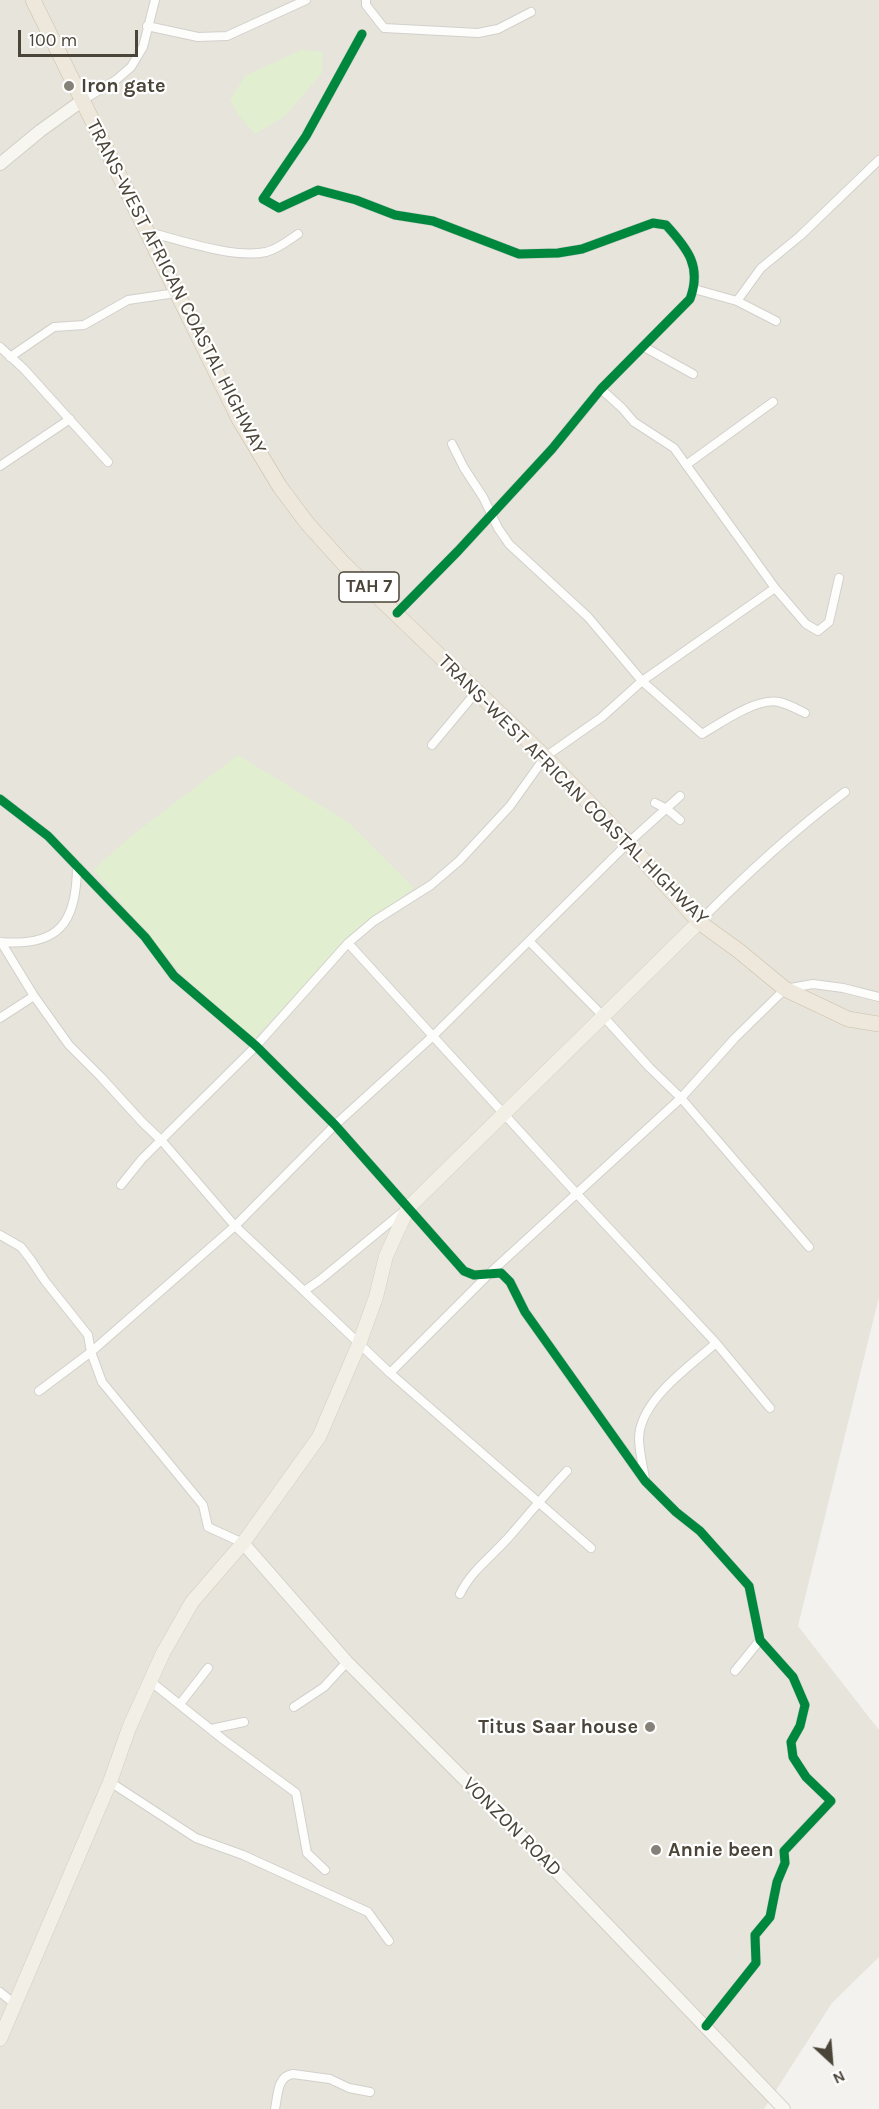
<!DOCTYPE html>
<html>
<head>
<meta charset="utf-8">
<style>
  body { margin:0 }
  #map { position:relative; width:879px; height:2109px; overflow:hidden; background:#f4f2ee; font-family:Karla,sans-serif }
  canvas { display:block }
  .north { position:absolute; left:801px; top:2031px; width:60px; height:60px; -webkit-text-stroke:4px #fff; paint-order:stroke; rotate:154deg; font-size:16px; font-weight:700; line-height:24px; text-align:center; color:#4b4439 }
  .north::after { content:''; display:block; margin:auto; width:21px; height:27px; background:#4b4439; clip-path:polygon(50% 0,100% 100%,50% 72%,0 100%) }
  .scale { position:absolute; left:18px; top:30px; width:120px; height:27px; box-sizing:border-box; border:3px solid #4b4439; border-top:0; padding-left:8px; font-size:18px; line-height:21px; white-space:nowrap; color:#4b4439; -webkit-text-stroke:4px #fff; paint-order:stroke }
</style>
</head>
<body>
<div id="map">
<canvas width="879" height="2109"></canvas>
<div class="north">N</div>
<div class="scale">100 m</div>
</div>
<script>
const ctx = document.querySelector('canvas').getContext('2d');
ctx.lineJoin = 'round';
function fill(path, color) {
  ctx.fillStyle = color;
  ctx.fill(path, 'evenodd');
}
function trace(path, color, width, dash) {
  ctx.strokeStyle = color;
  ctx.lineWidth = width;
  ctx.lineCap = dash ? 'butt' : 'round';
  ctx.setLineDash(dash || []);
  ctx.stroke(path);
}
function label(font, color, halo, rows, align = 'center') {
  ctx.font = font + ' Karla,sans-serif';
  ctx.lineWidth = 4.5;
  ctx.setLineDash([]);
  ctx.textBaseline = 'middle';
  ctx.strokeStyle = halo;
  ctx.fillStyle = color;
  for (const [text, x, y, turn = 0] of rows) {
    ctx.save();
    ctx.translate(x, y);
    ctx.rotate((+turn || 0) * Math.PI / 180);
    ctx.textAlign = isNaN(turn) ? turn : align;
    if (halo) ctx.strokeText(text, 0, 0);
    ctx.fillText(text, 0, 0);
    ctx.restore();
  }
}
fill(new Path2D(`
  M 0,0 L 879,0 L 879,1297 L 798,1626 L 879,1730 L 879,1957 L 832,2003 L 764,2109 L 0,2109 Z`), '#e7e4dc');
fill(new Path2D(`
  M 301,50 L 323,52 L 322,73 L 285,116 L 255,134 L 239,116 L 230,100 L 245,76 Z
  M 238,755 L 348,822 L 414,888 L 356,930 L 254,1039 L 183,976 L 93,870 L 131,836 Z`), '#e1eecf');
const street = new Path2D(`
  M 366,0 L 366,5 L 384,28 L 478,33 L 498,29 L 531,12
  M 147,26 L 198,37 L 227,36 L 306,0
  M 362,34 L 306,136 L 263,199 L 279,208 L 318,190 L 356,200 L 395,215 L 433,221 L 519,254 L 558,253 L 582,249 L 653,223 L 666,225 C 688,249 702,267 690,299 L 601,389 L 552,449 L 458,551 L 397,613
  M 83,100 L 116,80 L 131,67 L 143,47 L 155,0
  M 148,232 C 180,240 234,259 266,252 C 278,249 289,240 298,234
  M 694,289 L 737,301 L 776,321
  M 737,301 L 761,268 L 800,236 L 879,160
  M 0,347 L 24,369 L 108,462
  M 644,347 L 693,374
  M 10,357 L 54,327 L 84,325 L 128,300 L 176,293
  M 601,389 L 622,408 L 634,422 L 674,448 L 775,588 L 806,624 L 818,631 L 829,622 L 839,578
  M 452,444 L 464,468 L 483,497 L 498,528 L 509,544 L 588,617 L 642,681 L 702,734 C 721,723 757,697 779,702 C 788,704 797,709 805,713
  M 686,465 L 773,402
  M 0,466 L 70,419
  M 432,745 L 477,691
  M 0,799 L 48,836 L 145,937 L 174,976 L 256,1046 L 335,1125 L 464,1271 L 474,1275 L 501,1273 L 510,1282 L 525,1312 L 645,1481 L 676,1512 L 700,1531 L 749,1586 L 760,1640 L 793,1677 L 805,1705 L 800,1726 L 791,1742 L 793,1757 L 806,1777 L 831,1801 L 784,1851 L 785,1863 L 777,1882 L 770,1917 L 755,1935 L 756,1963 L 706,2026
  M 655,803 L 667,809 L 680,820
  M 699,922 C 745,875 792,832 845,792
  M 529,941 L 603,1016 L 649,1067 L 681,1098 L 809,1247
  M 0,942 C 59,947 77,923 77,865
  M 1,942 L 34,996 L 69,1045 L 101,1077 L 142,1122 L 162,1141 L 235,1226 L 304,1291 L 320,1280 L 405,1210
  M 348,943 L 577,1194 L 716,1343 L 770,1408
  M 0,1018 L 34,996
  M 121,1185 L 142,1159 L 256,1046 L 348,943 L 374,921 L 431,885 L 459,861 L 510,806 L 545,757 L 602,717 L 642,681 L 775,588
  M 0,1235 L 21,1247 L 31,1260 L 45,1281 L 88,1335 L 91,1352
  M 304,1291 L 390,1373 L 491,1272 L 681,1098 L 735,1038 L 785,989 L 813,984 L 843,988 L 879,997
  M 91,1352 L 235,1226 L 335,1125 L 433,1036 L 628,843 L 680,796
  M 390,1373 L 591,1548
  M 39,1391 L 91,1352 L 102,1382 L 203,1505 L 208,1527 L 243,1543
  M 645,1479 C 643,1466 639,1451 639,1438 C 640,1400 690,1366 716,1343
  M 460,1594 C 471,1571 492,1556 509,1537 C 528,1515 547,1492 567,1471
  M 735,1671 L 760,1640
  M 150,1681 L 224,1740 L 296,1793 L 307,1853 L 325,1870
  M 180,1704 L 208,1668
  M 294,1707 L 324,1687 L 347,1662
  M 211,1729 L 244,1722
  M 110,1782 L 196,1838 L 243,1855 L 368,1912 L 389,1941
  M 0,1992 L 16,2005
  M 275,2109 C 278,2095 277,2076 293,2074 L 330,2079 L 349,2088 L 370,2092`);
const secondary = new Path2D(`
  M 0,164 L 40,131 L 83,100
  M 243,1543 L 347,1662 L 553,1868 L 784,2109`);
const primary = new Path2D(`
  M 0,2039 L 110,1782 L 129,1728 L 163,1653 L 192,1602 L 243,1543 L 319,1437 L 359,1344 L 376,1297 L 386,1256 L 408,1208 L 699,922`);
const highway = new Path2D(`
  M 33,0 L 239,419 L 280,487 L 307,523 L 343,563 L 545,757 L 628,843 L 699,922 L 739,951 L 785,989 L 848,1019 L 879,1024`);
trace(street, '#d2d0cb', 10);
trace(secondary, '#d3cfc5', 14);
trace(primary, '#d6cebb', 15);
trace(highway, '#ccbfa9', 16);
trace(street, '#fdfdfc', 8);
trace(secondary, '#f7f6f1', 12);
trace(primary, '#f2efe6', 14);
trace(highway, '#ede8db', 15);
trace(new Path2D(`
  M 362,34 L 306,136 L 263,199 L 279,208 L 318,190 L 356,200 L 395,215 L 433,221 L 519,254 L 558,253 L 582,249 L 653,223 L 666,225 C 688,249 702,267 690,299 L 601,389 L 552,449 L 458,551 L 397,613
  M 0,799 L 48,836 L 145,937 L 174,976 L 256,1046 L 335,1125 L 464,1271 L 474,1275 L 501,1273 L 510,1282 L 525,1312 L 645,1481 L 676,1512 L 700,1531 L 749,1586 L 760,1640 L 793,1677 L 805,1705 L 800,1726 L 791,1742 L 793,1757 L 806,1777 L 831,1801 L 784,1851 L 785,1863 L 777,1882 L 770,1917 L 755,1935 L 756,1963 L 706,2026`), '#00873e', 9);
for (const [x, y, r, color] of [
  [69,86,6,"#868178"],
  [650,1727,6,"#868178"],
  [656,1850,6,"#868178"]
]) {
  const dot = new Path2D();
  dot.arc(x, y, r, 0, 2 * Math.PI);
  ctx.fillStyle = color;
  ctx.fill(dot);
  trace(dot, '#fff', 2);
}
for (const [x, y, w] of [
  [369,587,60]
]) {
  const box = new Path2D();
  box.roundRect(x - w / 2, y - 15, w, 30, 4.5);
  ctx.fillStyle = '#fff';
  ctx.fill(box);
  trace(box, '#4b4439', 1.5);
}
label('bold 18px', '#4b4439', null, [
  ["TAH 7",369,587]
]);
label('bold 20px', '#4b4439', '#fff', [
  ["Iron gate",81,86],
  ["Titus Saar house",638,1727,"right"],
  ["Annie been",668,1850]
], 'left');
label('20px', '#4b4439', '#fff', [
  ["TRANS-WEST AFRICAN COASTAL HIGHWAY",176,287,63],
  ["TRANS-WEST AFRICAN COASTAL HIGHWAY",573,790,45],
  ["VONZON ROAD",512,1827,45]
]);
</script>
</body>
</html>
